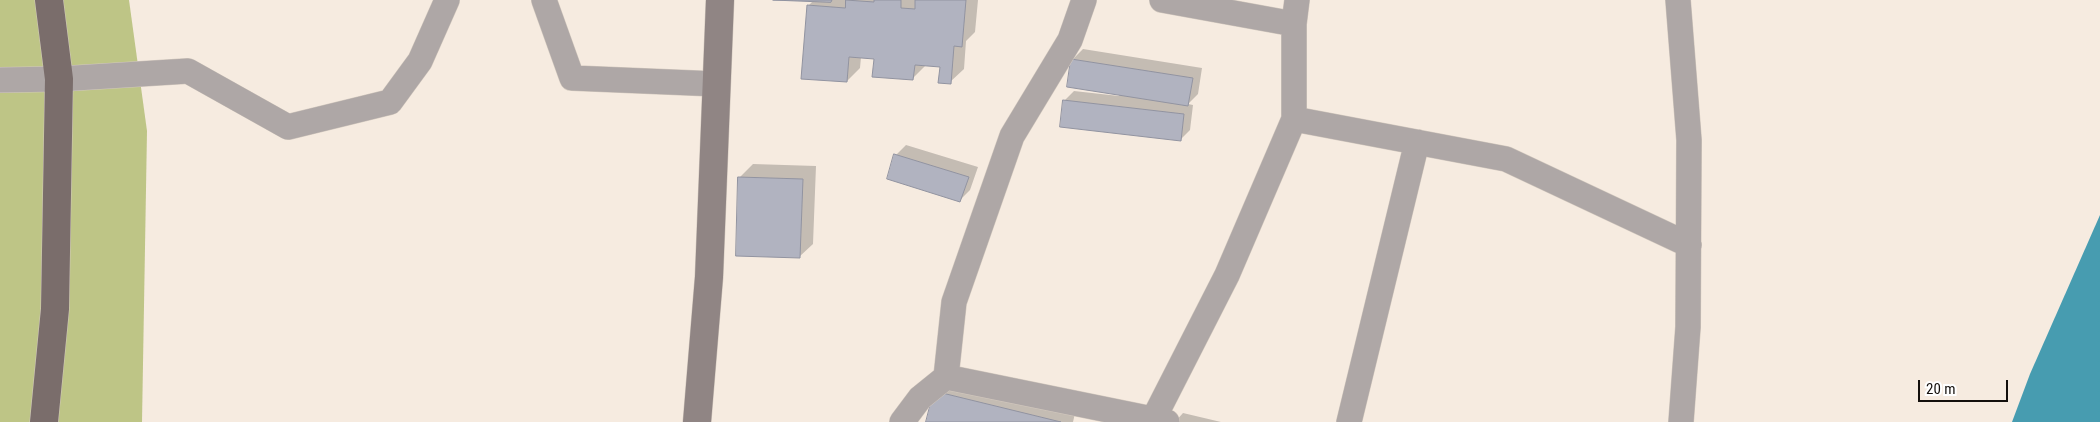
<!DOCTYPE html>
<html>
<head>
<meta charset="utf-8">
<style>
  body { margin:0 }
  #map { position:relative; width:2100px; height:422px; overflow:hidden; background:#f6ebe0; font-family:"Roboto Condensed",sans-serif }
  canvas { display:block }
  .scale { position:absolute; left:1918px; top:380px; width:90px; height:22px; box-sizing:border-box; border:2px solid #130f0c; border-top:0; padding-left:6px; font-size:15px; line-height:18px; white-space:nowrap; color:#130f0c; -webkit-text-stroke:4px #fff; paint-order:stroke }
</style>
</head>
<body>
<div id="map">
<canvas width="2100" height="422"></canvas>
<div class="scale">20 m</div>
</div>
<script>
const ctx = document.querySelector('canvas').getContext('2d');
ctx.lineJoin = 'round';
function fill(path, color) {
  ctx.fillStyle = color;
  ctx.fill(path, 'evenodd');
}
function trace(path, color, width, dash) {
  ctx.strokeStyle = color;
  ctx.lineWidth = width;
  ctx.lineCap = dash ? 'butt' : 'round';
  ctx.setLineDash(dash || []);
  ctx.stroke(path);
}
fill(new Path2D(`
  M 0,0 L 129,0 L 147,131 L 142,422 L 0,422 Z`), '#bec586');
fill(new Path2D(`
  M 2100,215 L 2100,422 L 2012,422 L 2030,374 Z`), '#479cb0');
fill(new Path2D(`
  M 802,0 L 978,0 L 975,32 L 966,41 L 964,69 L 950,82 L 941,66 L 927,64 L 913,78 L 875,57 L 861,57 L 860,68 L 847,81 L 808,6 L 814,0 Z
  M 1083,49 L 1202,68 L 1198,94 L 1188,104 L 1193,105 L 1190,130 L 1180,140 L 1064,101 L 1074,91 L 1119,96 L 1120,94 L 1073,59 Z
  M 906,145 L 978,167 L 970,190 L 960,200 L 896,155 Z
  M 753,164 L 816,166 L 813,244 L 799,257 L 740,177 Z
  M 949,378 L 1076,409 L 1073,422 L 928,422 Z
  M 1183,413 L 1221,422 L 1175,422 Z`), '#0003');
const building = new Path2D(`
  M 773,0 L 832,0 L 831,2 Z
  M 846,0 L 874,2 L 874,0 L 901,0 L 901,8 L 915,9 L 915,0 L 966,0 L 962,47 L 954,46 L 951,84 L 938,83 L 940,67 L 915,65 L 913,80 L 872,77 L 874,59 L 849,57 L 847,82 L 801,79 L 807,5 L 845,8 Z
  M 1071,59 L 1193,78 L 1188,106 L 1067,87 Z
  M 1063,100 L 1184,114 L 1181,141 L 1060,127 Z
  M 894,154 L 969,177 L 960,202 L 887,179 Z
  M 738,177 L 803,179 L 800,258 L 736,256 Z
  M 934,391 L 1061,422 L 926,422 Z`);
fill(building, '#b1b3c0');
trace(building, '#9193a0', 1);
const street = new Path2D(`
  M 544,0 L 572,78 L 717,84
  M 1162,0 L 1294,24
  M 1678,0 L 1689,140 L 1688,327 L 1681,422
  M 0,80 L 59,79 L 188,71 L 288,127 L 390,102 L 420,61 L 447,0
  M 1294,119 L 1506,159 L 1689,245
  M 946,377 L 1167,422
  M 902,422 L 920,398 L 946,377 L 954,302 L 1012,136 L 1070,40 L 1084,0
  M 1152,422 L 1227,275 L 1294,119 L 1294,24 L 1297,0
  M 1349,422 L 1417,142`);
const secondary = new Path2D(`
  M 697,422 L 709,277 L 720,0`);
const primary = new Path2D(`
  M 44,422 L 55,309 L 59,79 L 49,0`);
trace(street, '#d2c8be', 26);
trace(secondary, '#d2c8be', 29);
trace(primary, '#d2c8be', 29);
trace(street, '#aea7a6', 25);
trace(secondary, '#908584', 28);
trace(primary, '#7a6d6b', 28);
</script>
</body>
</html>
